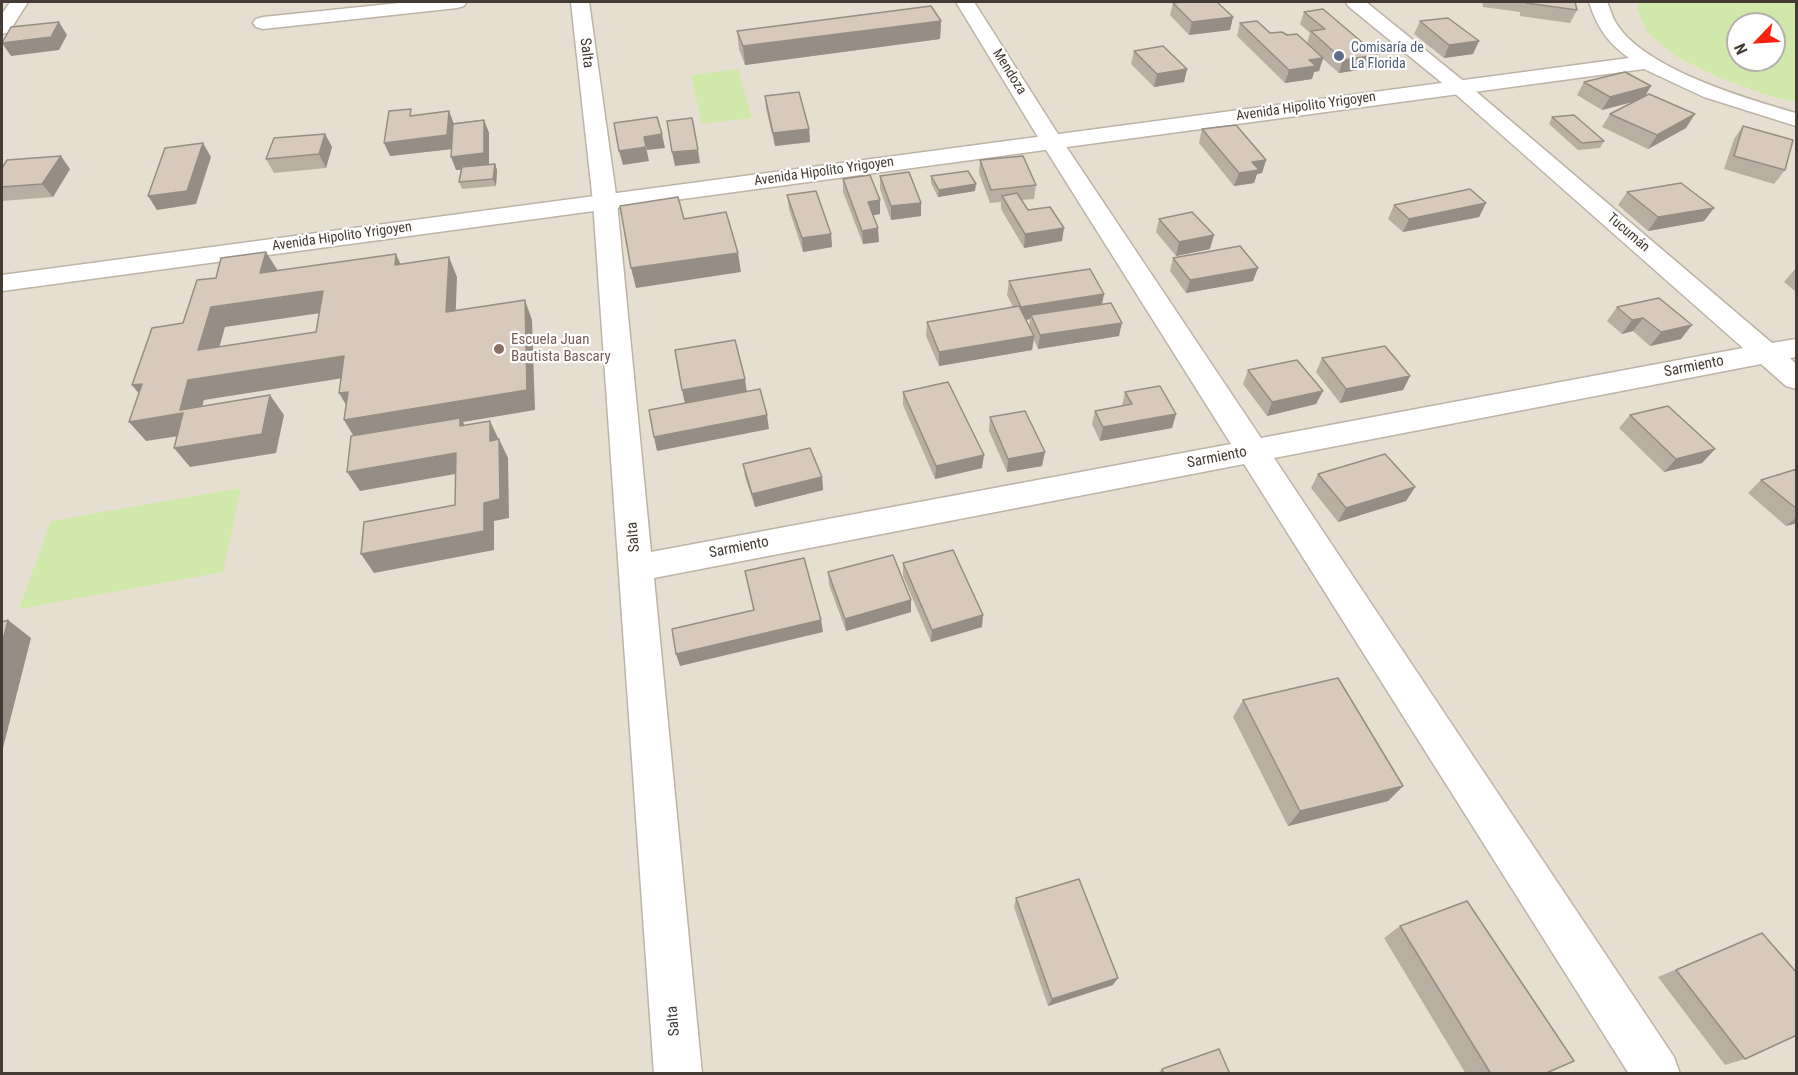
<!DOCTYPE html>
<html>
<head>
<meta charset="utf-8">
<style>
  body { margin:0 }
  #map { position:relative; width:1798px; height:1075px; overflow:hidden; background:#f2ede4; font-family:"Roboto Condensed",sans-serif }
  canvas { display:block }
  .frame { position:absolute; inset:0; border:3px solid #443c34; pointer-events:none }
  .north { position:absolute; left:1726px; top:12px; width:60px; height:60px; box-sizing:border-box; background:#fff; border:2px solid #b4b1ae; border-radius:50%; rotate:245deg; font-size:16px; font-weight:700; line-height:24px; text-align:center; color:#443c34 }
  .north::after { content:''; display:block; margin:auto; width:21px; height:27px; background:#ff200e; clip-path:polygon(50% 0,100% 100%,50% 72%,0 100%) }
</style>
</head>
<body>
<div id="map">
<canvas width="1798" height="1075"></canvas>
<div class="frame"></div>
<div class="north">N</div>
</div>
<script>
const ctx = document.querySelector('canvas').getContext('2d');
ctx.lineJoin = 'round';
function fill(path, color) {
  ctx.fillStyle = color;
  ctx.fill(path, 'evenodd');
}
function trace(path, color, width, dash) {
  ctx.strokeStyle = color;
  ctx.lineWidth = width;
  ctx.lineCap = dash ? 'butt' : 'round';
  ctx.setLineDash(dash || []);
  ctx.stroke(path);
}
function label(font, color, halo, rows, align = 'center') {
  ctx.font = font + ' "Roboto Condensed",sans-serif';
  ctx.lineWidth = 4.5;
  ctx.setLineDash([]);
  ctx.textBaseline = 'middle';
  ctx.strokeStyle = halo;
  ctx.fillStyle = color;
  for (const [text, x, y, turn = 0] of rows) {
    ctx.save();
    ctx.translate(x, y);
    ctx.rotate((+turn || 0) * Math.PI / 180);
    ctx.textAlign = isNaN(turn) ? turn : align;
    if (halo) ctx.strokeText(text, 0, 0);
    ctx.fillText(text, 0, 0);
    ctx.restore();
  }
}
fill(new Path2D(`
  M 2,2 L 1796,2 L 1796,1073 L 2,1073 ZM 1738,24 L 1774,24 L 1774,60 L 1738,60 Z`), '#e6ded1');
fill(new Path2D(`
  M 1640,2 L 1796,2 L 1796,102 L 1773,97 L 1720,78 L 1677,57 L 1647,32 L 1637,9 ZM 1738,24 L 1774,24 L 1774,60 L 1738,60 Z
  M 738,69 L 752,118 L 702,124 L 691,75 Z
  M 241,488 L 223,572 L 19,609 L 51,521 Z`), '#d1e8ab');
const minor = new Path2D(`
  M 409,2 L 466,2 L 464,6 L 457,8 L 263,29 L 256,27 L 253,23 L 256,19 L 263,17 Z
  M 571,2 L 589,2 L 617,202 L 651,552 L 1231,444 L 1041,142 L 956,2 L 974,2 L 1063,142 L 1261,438 L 1743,348 L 1452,91 L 1348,6 L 1346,2 L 1366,2 L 1466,83 L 1772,343 L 1796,339 L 1796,357 L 1790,358 L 1796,364 L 1796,389 L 1786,386 L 1761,364 L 1274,458 L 1674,1057 L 1680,1074 L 1629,1074 L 1244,464 L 654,578 L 702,1074 L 654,1074 L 593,202 Z`);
const tertiary = new Path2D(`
  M 10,2 L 28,2 L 9,32 L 2,34 L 2,14 Z
  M 1589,2 L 1607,2 C 1610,8 1612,17 1616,23 C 1644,69 1747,99 1796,113 L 1796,126 L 1704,97 L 1644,69 L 2,291 L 2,275 L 1629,58 C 1607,42 1597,27 1589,2 Z`);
trace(minor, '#beb4a6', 3);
trace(tertiary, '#beb4a6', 3);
fill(minor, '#fff');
fill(tertiary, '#fff');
fill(new Path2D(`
  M 1482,2 L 1575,2 L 1577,10 L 1570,23 L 1520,16 L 1520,12 L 1483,7 Z
  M 1173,3 L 1233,17 L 1230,30 L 1189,35 L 1170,15 Z
  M 1304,12 L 1377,55 L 1372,68 L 1339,73 L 1323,59 L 1319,71 L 1314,72 L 1312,79 L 1285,83 L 1237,36 L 1240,23 L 1270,33 L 1287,35 L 1307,43 L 1310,33 L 1300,24 Z
  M 941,21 L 940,39 L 745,65 L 739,49 L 737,31 Z
  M 1420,21 L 1473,54 L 1444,58 L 1414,34 Z
  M 1134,51 L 1187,69 L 1184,82 L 1154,87 L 1131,64 Z
  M 1584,82 L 1651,86 L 1645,96 L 1686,128 L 1648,149 L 1602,127 L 1610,114 L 1633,102 L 1602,110 L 1577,95 Z
  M 765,96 L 809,129 L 810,142 L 775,146 L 766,109 Z
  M 414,115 L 454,123 L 484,120 L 489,133 L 489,164 L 495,164 L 497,170 L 496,186 L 462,189 L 459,182 L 461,170 L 456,170 L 451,149 L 390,156 Z
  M 1552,117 L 1604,141 L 1600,148 L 1578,150 L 1549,124 Z
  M 1743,126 L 1785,170 L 1774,184 L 1724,169 L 1734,139 Z
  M 1202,129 L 1266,160 L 1262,173 L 1257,174 L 1254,183 L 1234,186 L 1199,143 Z
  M 325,134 L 332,147 L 326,168 L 274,173 L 266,159 Z
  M 980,160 L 1036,185 L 1034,199 L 1021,200 L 1028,210 L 1062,241 L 1024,248 L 1001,209 L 1001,202 L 990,203 L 979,173 Z
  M 2,168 L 70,169 L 53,197 L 2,201 Z
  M 880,176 L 921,216 L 891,220 L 880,189 Z
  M 931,176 L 975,191 L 938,197 L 931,183 Z
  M 843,179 L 880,214 L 873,215 L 879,242 L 863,244 L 843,192 Z
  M 1627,192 L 1714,208 L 1704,221 L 1648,231 L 1618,205 Z
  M 787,195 L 831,234 L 832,247 L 803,252 L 789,209 Z
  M 1486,203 L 1479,217 L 1403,232 L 1388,219 L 1394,205 Z
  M 1159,219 L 1210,249 L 1176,256 L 1156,232 Z
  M 1173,258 L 1253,281 L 1186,293 L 1170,271 Z
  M 1796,268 L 1797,268 L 1797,293 L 1784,282 Z
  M 1009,281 L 1104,294 L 1102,304 L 1119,336 L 1038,349 L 1034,340 L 1032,350 L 939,366 L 926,336 L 927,322 L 1013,307 L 1007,295 ZM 1030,319 L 1029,327 L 1026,320 Z
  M 1659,298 L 1681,339 L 1650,346 L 1633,331 L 1622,334 L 1607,321 L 1617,307 Z
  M 1322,358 L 1410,376 L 1403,390 L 1340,403 L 1316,372 Z
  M 1248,370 L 1323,391 L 1316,404 L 1267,416 L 1243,384 Z
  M 903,392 L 982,468 L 935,479 L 903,405 Z
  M 1125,392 L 1176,414 L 1172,428 L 1100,441 L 1092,424 L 1095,411 L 1122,406 Z
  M 1630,415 L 1715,449 L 1702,463 L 1664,472 L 1619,428 Z
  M 990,417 L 1042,466 L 1007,472 L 989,431 Z
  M 743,464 L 822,477 L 823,490 L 755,507 L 745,477 Z
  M 1797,469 L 1797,523 L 1786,526 L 1748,493 L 1761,480 Z
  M 1318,474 L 1415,487 L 1406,501 L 1338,522 L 1311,488 Z
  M 903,563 L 982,627 L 931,642 L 903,576 Z
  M 828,572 L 911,612 L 846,631 L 829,585 Z
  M 1243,700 L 1403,786 L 1388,801 L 1288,826 L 1233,717 Z
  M 1016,898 L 1113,985 L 1048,1006 L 1014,907 Z
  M 1400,926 L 1544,1074 L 1466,1074 L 1384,938 Z
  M 1762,933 L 1745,1059 L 1725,1065 L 1658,977 Z
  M 1162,1069 L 1230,1074 L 1157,1074 Z`), '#b9aea2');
fill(new Path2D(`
  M 1233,17 L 1230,30 L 1189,35 L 1192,22 Z
  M 941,21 L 940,39 L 745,65 L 743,46 Z
  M 59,22 L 67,35 L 59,50 L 11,56 L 2,43 Z
  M 1479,41 L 1473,54 L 1444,58 L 1449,45 Z
  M 1377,55 L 1372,68 L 1339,73 L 1343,60 Z
  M 1323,58 L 1319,71 L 1314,72 L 1312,79 L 1285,83 L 1289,70 L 1309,60 Z
  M 1187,69 L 1184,82 L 1154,87 L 1157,74 Z
  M 1651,86 L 1643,99 L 1602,110 L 1610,97 Z
  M 449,111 L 454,124 L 453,149 L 390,156 L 384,143 Z
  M 1695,114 L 1686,128 L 1648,149 L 1657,135 Z
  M 484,120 L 489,133 L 489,166 L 456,170 L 451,157 Z
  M 809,129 L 810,142 L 775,146 L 773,133 Z
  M 325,134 L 332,147 L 326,168 L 319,154 Z
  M 662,134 L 665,148 L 647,150 L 644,137 Z
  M 203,143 L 211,157 L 196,204 L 157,210 L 148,196 Z
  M 646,147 L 649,161 L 623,165 L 619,151 Z
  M 698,150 L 700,163 L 675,166 L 672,152 Z
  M 61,156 L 70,169 L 53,197 L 42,184 Z
  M 1266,160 L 1262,173 L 1257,174 L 1254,183 L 1234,186 L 1239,173 L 1252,162 Z
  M 495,164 L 497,170 L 496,186 L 493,179 Z
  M 976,184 L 975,191 L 938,197 L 939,190 Z
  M 880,200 L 880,214 L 869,216 L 868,202 Z
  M 921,203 L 921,216 L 891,220 L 891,206 Z
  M 1486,203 L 1479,217 L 1403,232 L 1409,219 Z
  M 1714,208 L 1704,221 L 1648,231 L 1658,217 Z
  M 878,228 L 879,242 L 863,244 L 862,231 Z
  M 1064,228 L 1062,241 L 1024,248 L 1025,234 Z
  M 831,234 L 832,247 L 803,252 L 802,238 Z
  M 1214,235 L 1210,249 L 1176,256 L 1179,242 Z
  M 266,252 L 278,271 L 260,273 Z
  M 738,253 L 741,272 L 636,288 L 631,268 Z
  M 396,254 L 405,274 L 395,265 Z
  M 449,257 L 457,277 L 455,331 L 446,312 Z
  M 1258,268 L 1253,281 L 1186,293 L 1190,280 Z
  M 323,291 L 334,311 L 225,327 L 213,370 L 198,350 L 211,307 Z
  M 1104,294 L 1101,308 L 1031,315 L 1030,319 L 1020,321 L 1021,307 Z
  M 525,300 L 532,320 L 535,410 L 463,422 L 470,437 L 356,440 L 344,420 Z
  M 1643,318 L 1633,331 L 1622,334 L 1632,320 Z
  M 1122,323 L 1119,336 L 1038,349 L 1040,335 Z
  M 1692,325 L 1681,339 L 1650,346 L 1661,332 Z
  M 1034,336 L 1032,350 L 939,366 L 939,352 Z
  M 344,356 L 356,376 L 204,400 L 196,429 L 199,433 L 146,441 L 129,422 L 180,410 L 188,380 Z
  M 1410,376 L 1403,390 L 1340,403 L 1346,389 Z
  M 745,379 L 747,393 L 685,404 L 682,390 Z
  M 142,384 L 148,405 L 132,385 Z
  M 1323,391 L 1316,404 L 1267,416 L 1272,402 Z
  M 348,392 L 351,413 L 339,393 Z
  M 270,395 L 284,415 L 276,453 L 190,467 L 174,448 Z
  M 1176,414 L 1172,428 L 1100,441 L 1103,427 Z
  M 767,415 L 769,429 L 657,451 L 654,437 Z
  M 490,421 L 499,440 L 490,441 Z
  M 499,439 L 508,458 L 509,518 L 494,521 L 494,550 L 374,573 L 361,554 L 484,503 Z
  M 1715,449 L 1702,463 L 1664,472 L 1676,459 Z
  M 1045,452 L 1042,466 L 1007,472 L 1008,459 Z
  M 456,453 L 466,472 L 360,491 L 347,472 Z
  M 984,455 L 982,468 L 935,479 L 936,466 Z
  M 822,477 L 823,490 L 755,507 L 752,494 Z
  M 1415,487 L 1406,501 L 1338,522 L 1346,508 Z
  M 1797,517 L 1797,523 L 1786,526 Z
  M 911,600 L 911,612 L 846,631 L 845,619 Z
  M 983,615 L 982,627 L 931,642 L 932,630 Z
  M 8,620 L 31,638 L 2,752 L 2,644 Z
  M 821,620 L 823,632 L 680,666 L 676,654 Z
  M 1403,786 L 1388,801 L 1288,826 L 1300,811 Z
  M 1118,978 L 1113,985 L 1048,1006 L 1052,999 Z`), '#968d84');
const building = new Path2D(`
  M 1183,2 L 1217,2 L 1233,17 L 1192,22 L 1173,3 Z
  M 1526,2 L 1575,2 L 1577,10 L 1526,3 Z
  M 931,6 L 941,21 L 743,46 L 737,31 Z
  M 1323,9 L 1377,55 L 1343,60 L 1311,31 L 1325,29 L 1304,12 Z
  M 1448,18 L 1479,41 L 1449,45 L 1420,21 Z
  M 1257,21 L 1270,33 L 1282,32 L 1287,35 L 1297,34 L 1323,58 L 1309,60 L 1316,66 L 1289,70 L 1240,23 Z
  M 59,22 L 51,37 L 2,43 L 11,27 Z
  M 1163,46 L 1187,69 L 1157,74 L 1134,51 Z
  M 1625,72 L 1651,86 L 1610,97 L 1584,82 Z
  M 799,92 L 809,129 L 773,133 L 765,96 Z
  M 1649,94 L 1695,114 L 1657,135 L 1610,114 Z
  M 411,109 L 410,116 L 449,111 L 447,135 L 384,143 L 389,111 Z
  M 1574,115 L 1604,141 L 1582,143 L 1552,117 Z
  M 657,117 L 662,134 L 644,137 L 646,147 L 619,151 L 614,123 Z
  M 692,118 L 698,150 L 672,152 L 667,121 Z
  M 484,120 L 484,153 L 451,157 L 453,124 Z
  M 1236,125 L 1266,160 L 1252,162 L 1259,170 L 1239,173 L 1202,129 Z
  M 1743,126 L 1793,140 L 1785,170 L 1734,156 Z
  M 325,134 L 319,154 L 266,159 L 274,138 Z
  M 203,143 L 187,191 L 148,196 L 165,148 Z
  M 61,156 L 42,184 L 2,187 L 2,168 L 7,160 Z
  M 1023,156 L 1036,185 L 991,190 L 980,160 Z
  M 495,164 L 493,179 L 459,182 L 462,167 Z
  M 968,171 L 976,184 L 939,190 L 931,176 Z
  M 909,172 L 921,203 L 891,206 L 880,176 Z
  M 870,175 L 880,200 L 868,202 L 878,228 L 862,231 L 843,179 Z
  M 1681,183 L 1714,208 L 1658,217 L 1627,192 Z
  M 1470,189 L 1486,203 L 1409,219 L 1394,205 Z
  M 816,191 L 831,234 L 802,238 L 787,195 Z
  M 1017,193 L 1028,210 L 1050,207 L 1064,228 L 1025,234 L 1002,196 Z
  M 678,197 L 684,219 L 726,212 L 738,253 L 631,268 L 620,206 Z
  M 1192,212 L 1214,235 L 1179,242 L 1159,219 Z
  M 1240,246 L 1258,268 L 1190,280 L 1173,258 Z
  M 266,252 L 260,273 L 396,254 L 395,265 L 449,257 L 446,312 L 525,300 L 527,390 L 344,420 L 348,392 L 339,393 L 344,356 L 188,380 L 180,410 L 270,395 L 262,434 L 174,448 L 183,413 L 129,422 L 142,384 L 132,385 L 152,328 L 183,323 L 197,280 L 216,278 L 221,258 ZM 323,291 L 316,332 L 198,350 L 211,307 Z
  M 1090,269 L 1104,294 L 1021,307 L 1009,281 Z
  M 1659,298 L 1692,325 L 1661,332 L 1643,318 L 1632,320 L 1617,307 Z
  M 1111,303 L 1122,323 L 1040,335 L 1031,315 Z
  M 1019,306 L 1034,336 L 939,352 L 927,322 Z
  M 735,340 L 745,379 L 682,390 L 675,350 Z
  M 1385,346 L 1410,376 L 1346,389 L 1322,358 Z
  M 1297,360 L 1323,391 L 1272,402 L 1248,370 Z
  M 948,382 L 984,455 L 936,466 L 903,392 Z
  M 1160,386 L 1176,414 L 1103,427 L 1095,411 L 1132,404 L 1125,392 Z
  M 760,389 L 767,415 L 654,437 L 649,410 Z
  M 1668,406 L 1715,449 L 1676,459 L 1630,415 Z
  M 1025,411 L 1045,452 L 1008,459 L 990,417 Z
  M 460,418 L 460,426 L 490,421 L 490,441 L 499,439 L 500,499 L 484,503 L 484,531 L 361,554 L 364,522 L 455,505 L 456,453 L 347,472 L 351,436 Z
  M 810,448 L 822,477 L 752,494 L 743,464 Z
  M 1385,454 L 1415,487 L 1346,508 L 1318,474 Z
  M 1797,469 L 1797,509 L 1761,480 Z
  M 953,550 L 983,615 L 932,630 L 903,563 Z
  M 893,555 L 911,600 L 845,619 L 828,572 Z
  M 804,558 L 821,620 L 676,654 L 672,629 L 754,610 L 745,571 Z
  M 8,620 L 2,644 L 2,622 Z
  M 1338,678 L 1403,786 L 1300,811 L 1243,700 Z
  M 1079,879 L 1118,978 L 1052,999 L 1016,898 Z
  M 1467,901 L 1574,1061 L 1544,1074 L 1491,1074 L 1400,926 Z
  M 1762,933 L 1797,973 L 1797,1035 L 1745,1059 L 1676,970 Z
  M 1219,1049 L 1230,1074 L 1164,1074 L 1162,1069 Z`);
fill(building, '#d7cabc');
trace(building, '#968d84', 1.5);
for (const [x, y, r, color] of [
  [1339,56,6,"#5c6f8a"],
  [499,349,6,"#8d6e63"]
]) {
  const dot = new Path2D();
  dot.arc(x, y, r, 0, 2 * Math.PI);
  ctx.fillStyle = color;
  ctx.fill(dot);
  trace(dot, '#fff', 2);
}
label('14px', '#4e5e75', '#fff', [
  ["Comisaría de",1351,48],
  ["La Florida",1351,64]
], 'left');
label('14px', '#443c34', '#fff', [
  ["Mendoza",1009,72,58],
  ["Avenida Hipolito Yrigoyen",1306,107,-8],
  ["Avenida Hipolito Yrigoyen",824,172,-8],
  ["Tucumán",1628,233,41],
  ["Avenida Hipolito Yrigoyen",342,237,-8]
]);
label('15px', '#443c34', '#fff', [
  ["Salta",586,53,83],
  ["Sarmiento",1694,367,-11],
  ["Sarmiento",1217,458,-11],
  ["Salta",634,537,-95],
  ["Sarmiento",739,548,-11],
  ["Salta",674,1021,-95]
]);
label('15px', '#785e54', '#fff', [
  ["Escuela Juan",511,340],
  ["Bautista Bascary",511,357]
], 'left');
</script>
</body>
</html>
